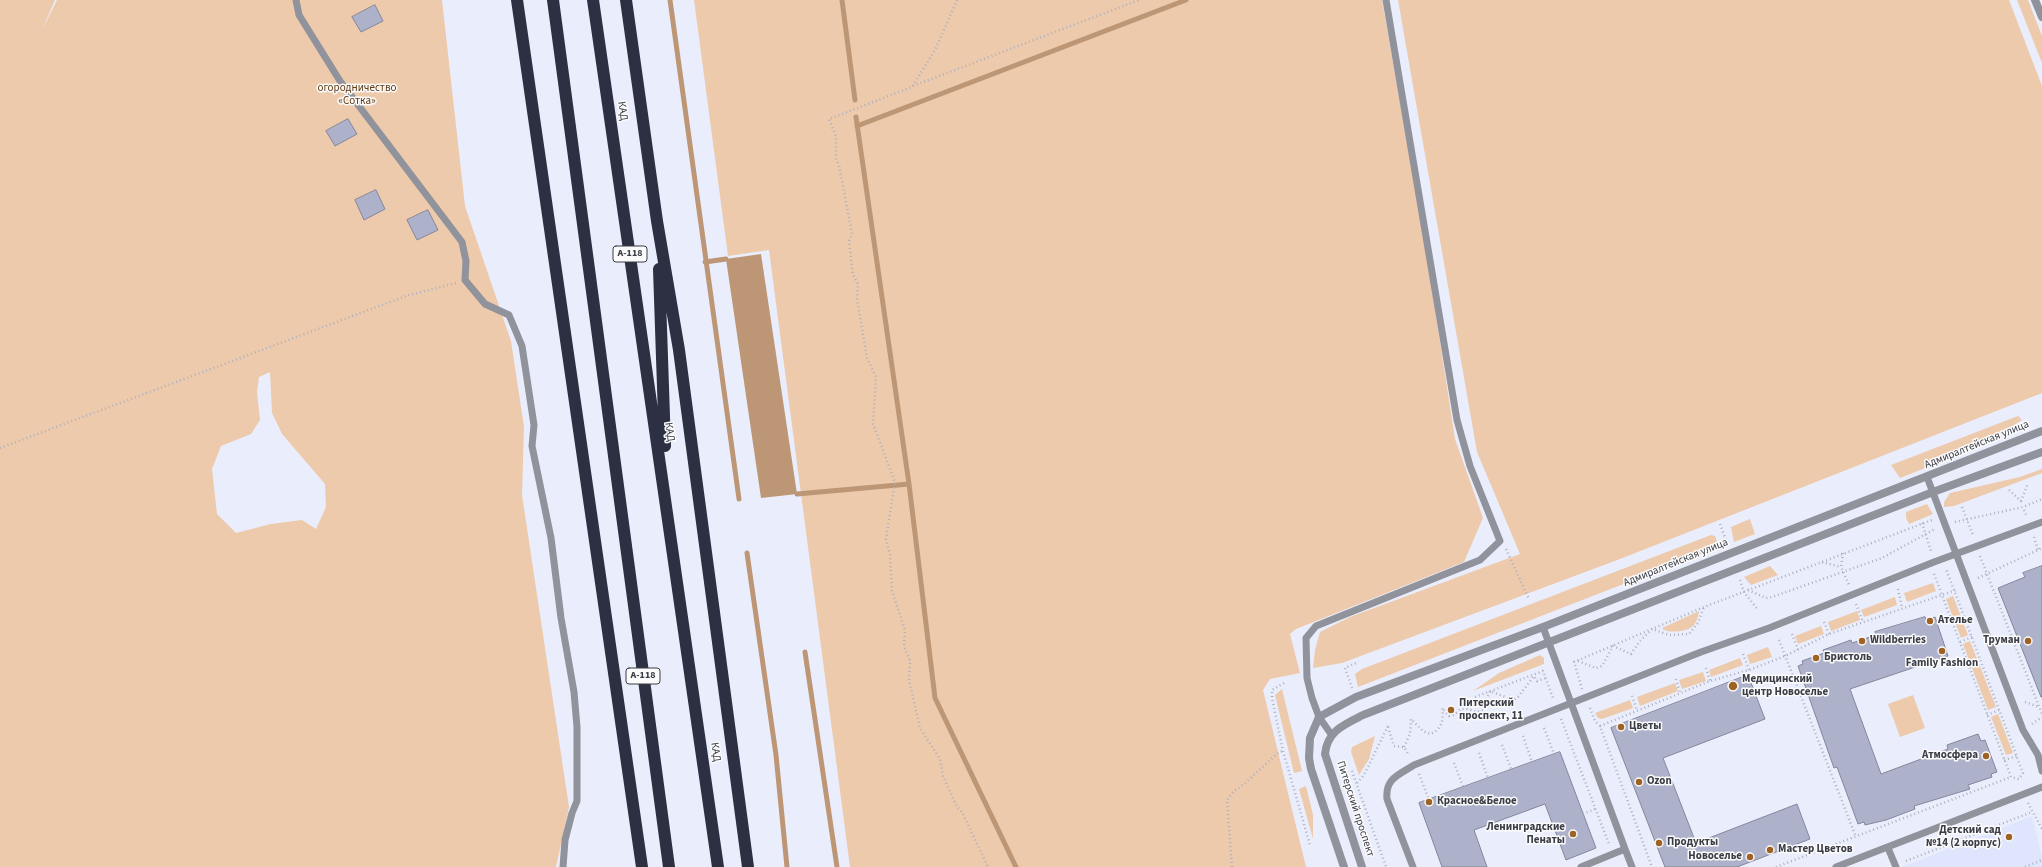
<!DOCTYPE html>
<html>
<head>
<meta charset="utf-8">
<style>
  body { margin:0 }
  canvas { display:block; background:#eaedfc }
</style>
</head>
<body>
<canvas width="2042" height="867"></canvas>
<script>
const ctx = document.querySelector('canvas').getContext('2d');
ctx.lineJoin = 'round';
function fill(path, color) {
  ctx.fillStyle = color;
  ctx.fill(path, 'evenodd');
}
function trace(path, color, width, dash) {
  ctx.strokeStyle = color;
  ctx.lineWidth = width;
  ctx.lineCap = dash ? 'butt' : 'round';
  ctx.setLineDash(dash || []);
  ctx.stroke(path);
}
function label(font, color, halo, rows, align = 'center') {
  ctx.font = font + ' "Source Sans 3",sans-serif';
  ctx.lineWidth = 3;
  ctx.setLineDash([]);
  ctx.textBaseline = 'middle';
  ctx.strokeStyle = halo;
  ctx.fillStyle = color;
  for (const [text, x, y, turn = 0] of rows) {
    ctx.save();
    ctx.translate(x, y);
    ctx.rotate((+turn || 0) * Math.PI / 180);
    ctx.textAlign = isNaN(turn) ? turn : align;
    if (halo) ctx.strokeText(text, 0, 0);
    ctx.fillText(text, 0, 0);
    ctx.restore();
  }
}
fill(new Path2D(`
  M 2032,816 L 2042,857 L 2042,867 L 1902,867 Z`), '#e0e5fe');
fill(new Path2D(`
  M 0,0 L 55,0 L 42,30 L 57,0 L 442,0 L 465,206 L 511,341 L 524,427 L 522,495 L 569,807 L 556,867 L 0,867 ZM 270,372 L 272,413 L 282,434 L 325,484 L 326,507 L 316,529 L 302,520 L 271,524 L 236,533 L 217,514 L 212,469 L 221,446 L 251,434 L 260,420 L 257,392 L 259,377 Z
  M 694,0 L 1382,0 L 1425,245 L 1455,439 L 1483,518 L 1464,562 L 1296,629 L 1290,634 L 1300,673 L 1270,679 L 1263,690 L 1306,867 L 850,867 L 769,250 L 728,256 Z
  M 1398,0 L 2009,0 L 2042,86 L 2042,393 L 1620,559 L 1342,663 L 1313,668 L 1315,650 L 1320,632 L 1350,617 L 1520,554 L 1477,452 Z
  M 2017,0 L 2028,0 L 2042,36 L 2042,63 Z
  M 2018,416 L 2022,420 L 1983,445 L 1900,478 L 1891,465 Z
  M 2042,469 L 2042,473 L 1954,506 L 1944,507 L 1944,502 L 1950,493 L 2020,477 Z
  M 1927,504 L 1933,514 L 1909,524 L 1906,518 L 1906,512 Z
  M 1750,519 L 1755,534 L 1734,542 L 1731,527 Z
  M 1711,535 L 1715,536 L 1719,547 L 1358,687 L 1355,674 L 1362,669 Z
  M 1770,566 L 1778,575 L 1751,585 L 1744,577 Z
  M 1933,583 L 1936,591 L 1907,602 L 1904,593 Z
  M 1953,596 L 1968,635 L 1961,638 L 1946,599 Z
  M 1895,597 L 1897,605 L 1864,617 L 1861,610 Z
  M 1699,611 C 1698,616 1697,622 1693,626 C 1687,632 1667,634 1662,628 Z
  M 1857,611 L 1860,620 L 1831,631 L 1828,622 Z
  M 1821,626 L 1824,634 L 1798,644 L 1795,636 Z
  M 1970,641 L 1996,707 L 1988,710 L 1963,644 Z
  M 1768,647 L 1772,657 L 1750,664 L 1747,655 Z
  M 1540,655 L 1544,658 L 1544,664 L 1473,691 L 1499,673 Z
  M 1740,658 L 1743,665 L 1711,677 L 1709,670 Z
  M 1703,672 L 1706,681 L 1682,689 L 1679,680 Z
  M 1675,683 L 1678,691 L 1640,706 L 1637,697 Z
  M 1282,689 L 1302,771 L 1294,773 L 1275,695 Z
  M 1913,695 L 1925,728 L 1900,737 L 1888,704 Z
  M 1630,700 L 1633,708 L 1602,719 L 1598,718 L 1595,713 Z
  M 1998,714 L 2013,753 L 2006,755 L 1991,717 Z
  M 1375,736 L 1369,759 L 1359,775 L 1351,752 L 1352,747 Z
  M 1306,786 L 1313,815 L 1313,839 L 1299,789 Z`), '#edcaac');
fill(new Path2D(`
  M 761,254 L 797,494 L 761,498 L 726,259 Z`), '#bd9775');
trace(new Path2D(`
  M 670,0 L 739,499
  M 842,0 L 855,100
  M 856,117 L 909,484 L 935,698 L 1016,867
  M 857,126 L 1186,0
  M 705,262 L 726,259
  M 797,494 L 909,484
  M 747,553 L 776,755 L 787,867
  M 805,652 L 837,867`), '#bd9775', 5);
const building = new Path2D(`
  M 375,5 L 383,21 L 361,32 L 352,17 Z
  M 348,119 L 357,134 L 335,146 L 326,131 Z
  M 376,190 L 385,209 L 364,220 L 355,200 Z
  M 428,210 L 438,230 L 417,240 L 407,220 Z
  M 2042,566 L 2042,697 L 2041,697 L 1998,588 L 2025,577 L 2023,573 Z
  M 1925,617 L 1926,620 L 1935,617 L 1948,656 L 1850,689 L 1881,774 L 1948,749 L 1947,745 L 1978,734 L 1981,741 L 1985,740 L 1997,772 L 1991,774 L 1992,777 L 1968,785 L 1970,789 L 1914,806 L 1915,809 L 1886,820 L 1865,825 L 1864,822 L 1858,824 L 1837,767 L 1834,768 L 1798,666 L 1803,664 L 1802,661 L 1824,653 L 1823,650 L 1851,640 L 1852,643 L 1876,635 L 1875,632 Z
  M 1748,675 L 1765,719 L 1663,758 L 1696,843 L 1797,804 L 1810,839 L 1737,867 L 1665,867 L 1611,728 Z
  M 1560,752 L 1596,848 L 1566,860 L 1545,804 L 1474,830 L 1487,867 L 1442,867 L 1419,803 Z`);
fill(building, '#adb2ca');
trace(building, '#82879d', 1);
trace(new Path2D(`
  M 957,0 L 935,50 L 912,87 L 829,119 L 836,137 L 836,159 L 839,165 L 852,234 L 849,241 L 853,275 L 858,284 L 857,299 L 867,358 L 876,377 L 873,424 L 895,482 L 886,539 L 890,554 L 892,591 L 905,630 L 904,646 L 910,661 L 909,680 L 920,728 L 940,759 L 943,776 L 957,807 L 962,812 L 988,867
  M 913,86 L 1139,0
  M 0,448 L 406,296 L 456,283
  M 2009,490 L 2021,501 L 2028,483
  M 1962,507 L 1973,535
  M 2024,510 L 2027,517
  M 1955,522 L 2023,507 L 2042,499
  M 1922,523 L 1931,551
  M 1720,524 L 1727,543
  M 2034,537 L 2038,550
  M 1506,549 L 1529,599
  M 1843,553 L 1841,567 L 1849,585
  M 1980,556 L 2042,714
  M 1822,562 L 1841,567
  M 1934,574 L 2011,777 L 2019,779 L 2023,773 L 1946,569
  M 1978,578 L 2042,548
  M 1740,580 L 1744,592 L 1758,610
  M 1898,589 L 1902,608
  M 1748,590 L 1766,598 L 1772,597 L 1882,558 L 1935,529
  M 1856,604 L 1863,622
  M 1824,622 L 1829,634
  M 1792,634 L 1798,650
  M 1779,640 L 1856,837
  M 1960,642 L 1972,637
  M 1743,654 L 1749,670
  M 1578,661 L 1596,668 L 1602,666 L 1613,646 L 1631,654 L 1640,641 L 1652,629 L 1669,635 L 1689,634 L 1698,623 L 1704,607
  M 1706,668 L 1710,681
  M 1676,679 L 1680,693
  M 1284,683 L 1272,690 L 1272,698 L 1283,751 L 1310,845
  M 1352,688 L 1345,668 L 1356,663
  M 1582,689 L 1574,662 L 1704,607 L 1932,520
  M 1632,696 L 1637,710
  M 1475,697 L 1543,671 L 1553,698
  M 2025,702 L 2039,707
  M 1590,708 L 1595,721 L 1600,726 L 1652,867
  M 1987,715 L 1999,710
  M 1561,719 L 1609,844
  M 2032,724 L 2042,717
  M 1600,726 L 1710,681 L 1749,670 L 1785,656 L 1829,634 L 1956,590
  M 1388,727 L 1394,746 L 1404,747 L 1409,755
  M 1544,728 L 1554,754
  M 1523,736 L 1532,762
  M 1502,745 L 1511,769
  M 1404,747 L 1410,734 L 1411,719 L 1423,731 L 1430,734 C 1442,730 1444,719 1442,708 L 1449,716 L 1454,715 L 1461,709 L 1468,709 L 1477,712 L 1483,710 L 1490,691 L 1513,700 L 1518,697 L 1534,676 L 1537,681 L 1546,678
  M 1479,753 L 1488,778
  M 2004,760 L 2017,756
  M 1454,763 L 1463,787
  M 1352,771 L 1386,867
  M 1419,774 L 1429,800
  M 1357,783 L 1364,775 L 1388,726
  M 2028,803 L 2042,829
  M 1583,814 L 1595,809
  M 1906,861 L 2032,812
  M 1232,867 L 1227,800 L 1234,791 L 1243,785 L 1279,752 L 1283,751
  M 1776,867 L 2011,777
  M 2025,867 L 2042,860`), '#adb0bd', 2.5, [1, 3]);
trace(new Path2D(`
  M 296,0 L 299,15 L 340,81 L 462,242 L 466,261 L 465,280 L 485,304 L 509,315 L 522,346 L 534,425 L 532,446 L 551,538 L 561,618 L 574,692 L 577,727 L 577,801 L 572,813 L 565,840 L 563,867
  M 1927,477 L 2023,730 L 2038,755 L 2042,771
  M 1543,627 L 1625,849
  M 1331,734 L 1319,717 L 1312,698 L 1307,678 L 1306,638 L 1316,626 L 1480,560 L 1500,541 L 1470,466 L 1457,420 L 1386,0
  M 1888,848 L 1896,867
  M 1413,867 L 1387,799 C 1385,778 1399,775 1414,765 L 1701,652 L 1769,628 L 1934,562 L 2042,522
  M 1581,867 L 1625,849 L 1632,867
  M 1836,867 L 2042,787`), '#90929c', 7);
trace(new Path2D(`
  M 2035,0 L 2042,17
  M 1344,867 L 1311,769 L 1309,758 L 1310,738 L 1319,717 L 1356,697 L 1543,627 L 2042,431
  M 1362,867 L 1325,754 C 1327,731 1345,724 1363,715 L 1933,492 L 2042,452`), '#90929c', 8);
trace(new Path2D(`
  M 517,0 L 642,867
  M 553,0 L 669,867
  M 593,0 L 718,867
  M 626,0 L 657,221 L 679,350 L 748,867
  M 659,269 L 665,446`), '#2c3042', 12);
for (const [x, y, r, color] of [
  [1930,621,4,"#9e6324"],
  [1862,641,4,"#9e6324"],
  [2028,641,4,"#9e6324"],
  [1942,651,4,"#9e6324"],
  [1816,658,4,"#9e6324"],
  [1733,686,5,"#9e6324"],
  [1451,710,4,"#9e6324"],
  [1621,727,4,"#9e6324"],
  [1986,756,4,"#9e6324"],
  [1639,782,4,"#9e6324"],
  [1429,802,4,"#9e6324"],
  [1573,834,4,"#9e6324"],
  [2009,837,4,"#9e6324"],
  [1659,843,4,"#9e6324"],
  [1770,850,4,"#9e6324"],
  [1750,857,4,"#9e6324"]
]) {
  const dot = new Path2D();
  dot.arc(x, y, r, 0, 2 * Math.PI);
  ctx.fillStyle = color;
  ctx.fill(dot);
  trace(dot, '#fbfbfb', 1.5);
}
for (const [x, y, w] of [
  [630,254,34],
  [643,676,34]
]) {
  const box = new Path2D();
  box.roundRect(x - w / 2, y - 8, w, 16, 3);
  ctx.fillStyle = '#fbfbfb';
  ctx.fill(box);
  trace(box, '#3a3c46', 1);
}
label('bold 10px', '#3a3c46', null, [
  ["А-118",630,254],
  ["А-118",643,676]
]);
label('11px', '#5f3910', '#fbfbfb', [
  ["огородничество",357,89],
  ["«Сотка»",357,102]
]);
label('11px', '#3a3c46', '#fbfbfb', [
  ["КАД",622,111,82],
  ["КАД",669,432,82],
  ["Адмиралтейская улица",1977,445,-22],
  ["Адмиралтейская улица",1676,563,-22],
  ["КАД",715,752,82],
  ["Питерский проспект",1355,809,72]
]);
label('bold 11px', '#3a3c46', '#fbfbfb', [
  ["Ателье",1938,621],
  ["Wildberries",1870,641],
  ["Труман",2020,641,"right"],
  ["Бристоль",1824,658],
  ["Family Fashion",1942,664,"center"],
  ["Медицинский",1742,680],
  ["центр Новоселье",1742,693],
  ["Питерский",1459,704],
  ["проспект, 11",1459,717],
  ["Цветы",1629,727],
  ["Атмосфера",1978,756,"right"],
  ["Ozon",1647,782],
  ["Красное&Белое",1437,802],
  ["Ленинградские",1565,828,"right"],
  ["Пенаты",1565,841,"right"],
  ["Детский сад",2001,831,"right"],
  ["№14 (2 корпус)",2001,844,"right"],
  ["Продукты",1667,843],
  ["Мастер Цветов",1778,850],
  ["Новоселье",1742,857,"right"]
], 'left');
</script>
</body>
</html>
